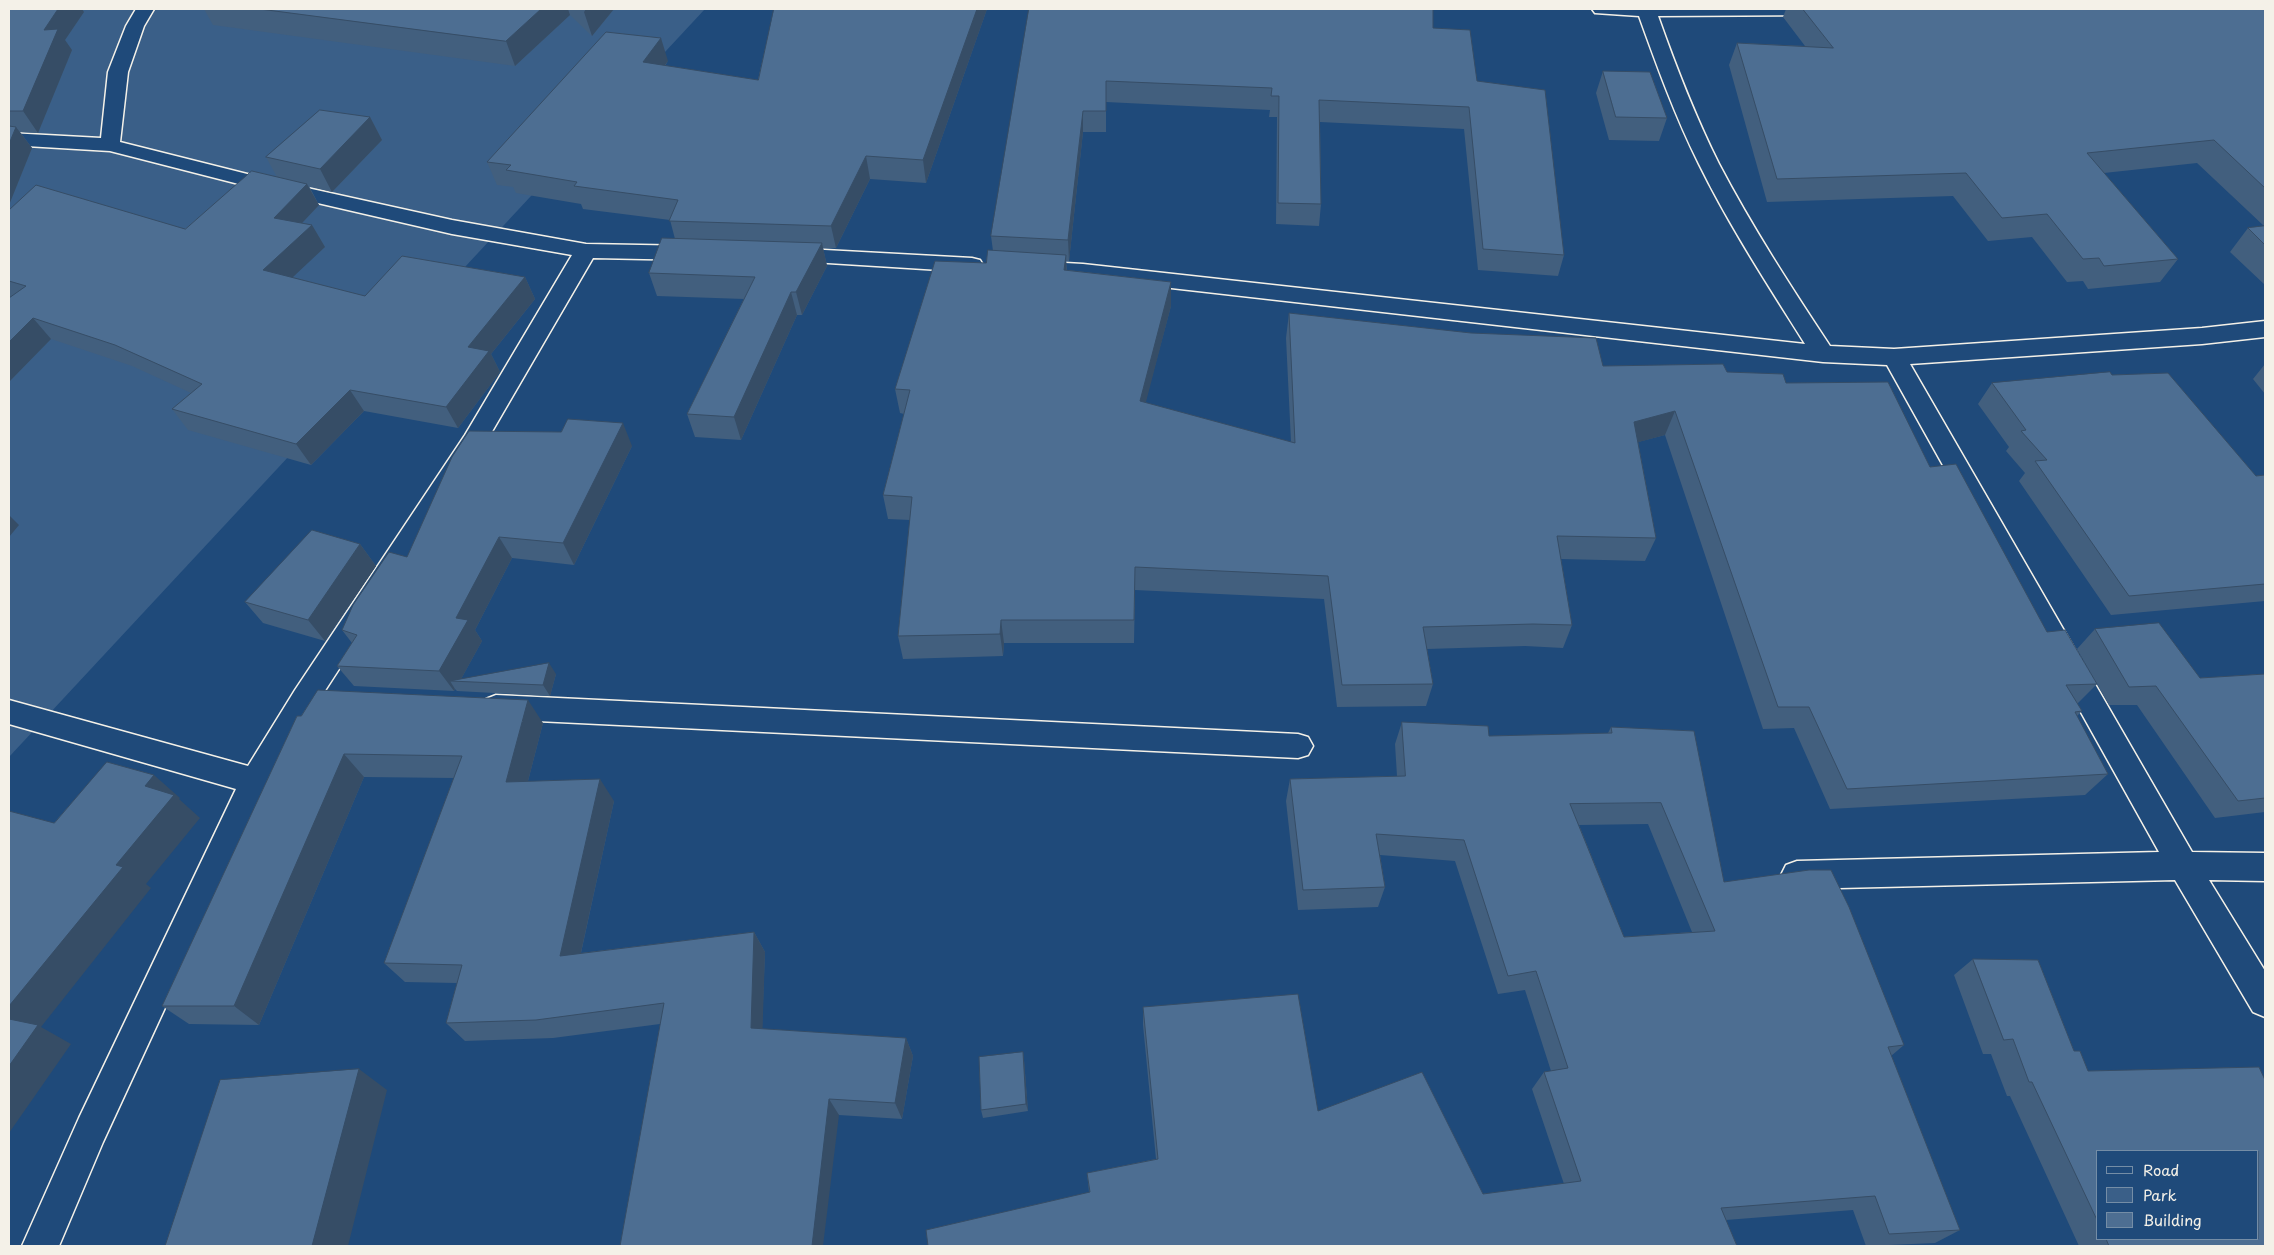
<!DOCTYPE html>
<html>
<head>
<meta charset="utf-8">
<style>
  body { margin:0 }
  #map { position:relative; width:2274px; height:1255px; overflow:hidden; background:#1f4a7a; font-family:"Playpen Sans",sans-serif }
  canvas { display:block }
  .frame { position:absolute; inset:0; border:10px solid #f4f1e8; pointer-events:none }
  .legend { position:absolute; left:2096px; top:1150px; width:162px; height:90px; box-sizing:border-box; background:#1f4a7a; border:1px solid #748da6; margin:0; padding:6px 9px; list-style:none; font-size:15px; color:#f4f1e8 }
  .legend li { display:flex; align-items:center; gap:10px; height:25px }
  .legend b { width:25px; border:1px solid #748da6 }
</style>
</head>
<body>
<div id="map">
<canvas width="2274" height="1255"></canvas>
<div class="frame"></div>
<ul class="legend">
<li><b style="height:6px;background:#1f4a7a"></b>Road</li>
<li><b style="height:14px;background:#3a5f88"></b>Park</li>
<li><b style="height:14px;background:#4d6e92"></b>Building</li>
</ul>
</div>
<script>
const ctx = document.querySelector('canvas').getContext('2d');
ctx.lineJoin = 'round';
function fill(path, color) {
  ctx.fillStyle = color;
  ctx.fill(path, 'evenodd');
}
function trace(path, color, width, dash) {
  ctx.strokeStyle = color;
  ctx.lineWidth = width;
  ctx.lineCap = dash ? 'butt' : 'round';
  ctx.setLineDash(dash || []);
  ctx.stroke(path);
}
fill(new Path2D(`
  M 9,9 L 705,9 L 9,757 Z`), '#3a5f88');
const street = new Path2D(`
  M 136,9 L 154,9 L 144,26 L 128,72 L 120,142 L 271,180 L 452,220 L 586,244 L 695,246 L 703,248 L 706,253 L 703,258 L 695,260 L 593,258 L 483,447 L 315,706 L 266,789 L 103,1142 L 59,1246 L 22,1246 L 79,1118 L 236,789 L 9,724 L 9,700 L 248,766 L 295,690 L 465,435 L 572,255 L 452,234 L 270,192 L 110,151 L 9,145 L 9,133 L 101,138 L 108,72 L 126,26 Z
  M 1592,9 L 1832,9 L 1830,14 L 1824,15 L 1658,16 C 1676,67 1695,116 1719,164 C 1752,227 1791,287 1830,346 L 1894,349 L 2202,328 L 2265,321 L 2265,337 L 2202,344 L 1910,364 L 2192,852 L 2265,853 L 2265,881 L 2209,880 L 2265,971 L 2265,1017 L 2253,1012 L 2175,880 L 1797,889 L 1786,885 L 1781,875 L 1786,865 L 1797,861 L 2159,852 L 1887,365 L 1823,362 L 1083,278 L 1030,275 L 1022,273 L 1019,268 L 1022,263 L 1030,261 L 1083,264 L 1805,344 C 1768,285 1730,227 1699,164 C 1675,116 1657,66 1639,16 L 1595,13 Z
  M 788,248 L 972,258 L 980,260 L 983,265 L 980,270 L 972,272 L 780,260 L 777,255 L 780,250 Z
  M 496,695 L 1298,734 L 1308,737 L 1313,746 L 1308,755 L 1298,758 L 496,719 L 486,715 L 482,707 L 486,699 Z`);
trace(street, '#f4f1e8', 3);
fill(street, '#1f4a7a');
fill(new Path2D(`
  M 9,9 L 82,9 L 84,12 L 65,40 L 72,50 L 38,133 L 20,132 L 32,148 L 9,205 Z
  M 204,9 L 614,9 L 592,36 L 570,15 L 515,66 L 213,25 Z
  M 987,9 L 926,183 L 870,179 L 836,248 L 823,248 L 827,266 L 802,315 L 797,315 L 741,440 L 695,437 L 687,414 L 744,299 L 657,296 L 649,273 L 675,239 L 670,220 L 583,209 L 581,204 L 516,193 L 513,187 L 497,185 L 487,162 L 668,61 L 665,66 L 758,80 Z
  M 1029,9 L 1433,28 L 1477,81 L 1564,255 L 1558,276 L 1478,270 L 1464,129 L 1320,122 L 1321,204 L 1319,226 L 1276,224 L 1277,117 L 1269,117 L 1270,110 L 1106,102 L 1106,132 L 1083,132 L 1069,261 L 1066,261 L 1067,270 L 1171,282 L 1171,306 L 1145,403 L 1291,442 L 1286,338 L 1289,313 L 1603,366 L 1727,372 L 1786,383 L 1930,467 L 2047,632 L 2097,684 L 2077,704 L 2082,711 L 2077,716 L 2108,774 L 2085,795 L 1830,809 L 1794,728 L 1763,729 L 1665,435 L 1638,442 L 1656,538 L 1645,561 L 1561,559 L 1572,625 L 1563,648 L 1525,646 L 1427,649 L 1433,684 L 1426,706 L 1337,707 L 1324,599 L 1135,590 L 1134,643 L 1004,643 L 1003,656 L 903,659 L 898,636 L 910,520 L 888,519 L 883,495 L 904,414 L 900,413 L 895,389 L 986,263 L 993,251 L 991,236 Z
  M 1786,9 L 2265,9 L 2265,285 L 2230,252 L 2248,228 L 2264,226 L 2197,163 L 2104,173 L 2178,259 L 2160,282 L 2088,289 L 2083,281 L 2067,282 L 2032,237 L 1988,241 L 1953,196 L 1767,202 L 1729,65 L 1737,43 L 1805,46 L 1783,17 Z
  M 1603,71 L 1667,118 L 1659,141 L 1609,140 L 1596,93 Z
  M 370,117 L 382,140 L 332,192 L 309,186 L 319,205 L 302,223 L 312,225 L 325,247 L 292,277 L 365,296 L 525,277 L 535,299 L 491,354 L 500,372 L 458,428 L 364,411 L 311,465 L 188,430 L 172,409 L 191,393 L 132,366 L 51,339 L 9,382 L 9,298 L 11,297 L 9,296 L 9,210 L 185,229 L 277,177 L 266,157 Z
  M 2265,364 L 2265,394 L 2253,379 Z
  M 2112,375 L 2256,476 L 2265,475 L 2265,601 L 2111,615 L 2019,481 L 2025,473 L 2006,451 L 2009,447 L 1978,404 L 1992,383 Z
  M 632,446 L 574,565 L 512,558 L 475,630 L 482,641 L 461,679 L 556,674 L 550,696 L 457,691 L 455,689 L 454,691 L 354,686 L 337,666 L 352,643 L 342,630 L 407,557 Z
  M 360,544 L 376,566 L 325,641 L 263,623 L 245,602 Z
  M 2095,629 L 2200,678 L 2265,674 L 2265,812 L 2215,818 L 2137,705 L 2109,705 L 2077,649 Z
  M 297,716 L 543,723 L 528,781 L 614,801 L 581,953 L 754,932 L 765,952 L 762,1029 L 906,1038 L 913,1056 L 902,1119 L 839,1115 L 660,1024 L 553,1038 L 465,1041 L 446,1023 L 457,983 L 405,982 L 384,963 L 454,778 L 364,777 L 259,1025 L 189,1024 L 162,1006 Z
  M 1402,722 L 1489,736 L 1608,733 L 1611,727 L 1724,882 L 1904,1045 L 1891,1056 L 1960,1230 L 1935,1243 L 1866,1246 L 1853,1210 L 1726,1220 L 1089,1192 L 1087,1173 L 1156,1159 L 1143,1025 L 1143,1007 L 1318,1111 L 1483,1194 L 1564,1184 L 1532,1089 L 1544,1072 L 1551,1071 L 1525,990 L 1498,994 L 1455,861 L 1380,855 L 1385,887 L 1378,907 L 1298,910 L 1286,801 L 1290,779 L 1397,776 L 1395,744 ZM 1648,824 L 1692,932 L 1624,937 L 1579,825 Z
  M 1973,959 L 2038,960 L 2074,1051 L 2080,1051 L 2088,1071 L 2259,1067 L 2265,1080 L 2265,1246 L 2079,1246 L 2010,1096 L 2007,1096 L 1991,1054 L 1983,1054 L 1954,975 ZM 2098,1151 L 2258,1151 L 2258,1239 L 2098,1239 Z
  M 1024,1060 L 1028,1111 L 983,1118 L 981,1110 Z`), '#425f7e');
fill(new Path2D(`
  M 58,9 L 82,9 L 84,12 L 65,40 L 72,50 L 38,133 L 23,111 L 44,30 Z
  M 541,9 L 568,9 L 570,15 L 515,66 L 506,41 Z
  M 586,9 L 614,9 L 592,36 L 584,12 Z
  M 977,9 L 987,9 L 926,183 L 923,160 Z
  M 661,38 L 668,61 L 650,85 L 643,62 Z
  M 1083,111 L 1083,132 L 1069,261 L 1068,240 Z
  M 370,117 L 382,140 L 332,192 L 320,169 Z
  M 16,127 L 32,148 L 9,205 L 9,144 Z
  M 866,156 L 870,179 L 836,248 L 831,226 Z
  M 307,184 L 319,205 L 287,239 L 274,218 Z
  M 312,225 L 325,247 L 277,292 L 263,270 Z
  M 822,243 L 827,266 L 802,315 L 796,292 Z
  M 1066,255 L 1067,279 L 1064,270 Z
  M 525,277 L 535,299 L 491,354 L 500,372 L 458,428 L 446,407 L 468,347 Z
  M 1171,282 L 1171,306 L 1140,425 L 1140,401 Z
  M 791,292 L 797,315 L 741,440 L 734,417 Z
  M 33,318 L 51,339 L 9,382 L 9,342 Z
  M 350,390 L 364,411 L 311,465 L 296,444 Z
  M 1675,411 L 1665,435 L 1624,446 L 1634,422 Z
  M 623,423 L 632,446 L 574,565 L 563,543 Z
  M 9,515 L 19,525 L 9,537 Z
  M 499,537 L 512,558 L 475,630 L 482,641 L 460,681 L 450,681 L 455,689 L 454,691 L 439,671 L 456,618 Z
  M 360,544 L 376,566 L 325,641 L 308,620 Z
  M 1001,620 L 1004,643 L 1003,656 L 1000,634 Z
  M 549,663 L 556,674 L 550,696 L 543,685 Z
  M 528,700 L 543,723 L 522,804 L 506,782 Z
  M 344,754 L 364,777 L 259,1025 L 234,1006 Z
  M 154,775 L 180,798 L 179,799 L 200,818 L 146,884 L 151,888 L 41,1027 L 71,1044 L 9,1133 L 9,1006 L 116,865 L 145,786 Z
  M 600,779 L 614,801 L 576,975 L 560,956 Z
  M 754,932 L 765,952 L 762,1046 L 751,1028 Z
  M 906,1038 L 913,1056 L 902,1119 L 895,1103 Z
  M 1023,1052 L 1024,1060 L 1028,1111 L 1026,1104 Z
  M 359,1069 L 387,1090 L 348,1246 L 312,1246 Z
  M 829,1099 L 839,1115 L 823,1246 L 812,1246 Z`), '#364d66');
const building = new Path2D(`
  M 9,9 L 58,9 L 44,30 L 58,29 L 23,111 L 9,111 Z
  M 260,9 L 541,9 L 506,41 Z
  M 774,9 L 977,9 L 923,160 L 866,156 L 831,226 L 669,221 L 678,200 L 574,186 L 577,182 L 506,170 L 511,165 L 487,162 L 606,32 L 661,38 L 643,62 L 758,80 Z
  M 1029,9 L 1433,9 L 1433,28 L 1470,30 L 1477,81 L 1545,90 L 1564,255 L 1483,249 L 1469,107 L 1319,100 L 1321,204 L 1278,203 L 1279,96 L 1271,96 L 1272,88 L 1106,81 L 1106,111 L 1083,111 L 1068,240 L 991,236 Z
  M 1803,9 L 2265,9 L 2265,188 L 2214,140 L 2087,153 L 2178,259 L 2104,266 L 2099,258 L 2083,259 L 2047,214 L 2002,218 L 1966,173 L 1777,179 L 1737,43 L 1833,48 Z
  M 1603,71 L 1650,72 L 1667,118 L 1616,117 Z
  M 320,110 L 370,117 L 320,169 L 266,157 Z
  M 9,126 L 16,127 L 9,144 Z
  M 252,171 L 307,184 L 274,218 L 312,225 L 263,270 L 365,296 L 402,256 L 525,277 L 468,347 L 489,351 L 446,407 L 350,390 L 296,444 L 172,409 L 202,384 L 115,345 L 33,318 L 9,342 L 9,298 L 26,286 L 9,281 L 9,210 L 36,185 L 185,229 Z
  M 2265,226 L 2265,245 L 2248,228 Z
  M 662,238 L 822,243 L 796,292 L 791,292 L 734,417 L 687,414 L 755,277 L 649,273 Z
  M 988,250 L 1066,255 L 1064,270 L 1171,282 L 1140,401 L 1295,443 L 1289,313 L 1471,333 L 1596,338 L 1603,366 L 1723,364 L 1727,372 L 1783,374 L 1786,383 L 1888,382 L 1930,467 L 1956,464 L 2047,632 L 2065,630 L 2097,684 L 2066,685 L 2082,711 L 2075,712 L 2108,774 L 1847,789 L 1809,707 L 1778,707 L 1675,411 L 1634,422 L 1656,538 L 1557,536 L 1572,625 L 1533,624 L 1423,627 L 1433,684 L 1342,685 L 1328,576 L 1135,567 L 1134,620 L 1001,620 L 1000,634 L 898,636 L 912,497 L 883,495 L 910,390 L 895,389 L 935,261 L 986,263 Z
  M 2110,372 L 2112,375 L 2168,373 L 2256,476 L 2265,475 L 2265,584 L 2129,596 L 2035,461 L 2047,460 L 2021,431 L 2026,430 L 1992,383 Z
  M 568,419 L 623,423 L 563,543 L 499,537 L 456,618 L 468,620 L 439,671 L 337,666 L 357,635 L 342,630 L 353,605 L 389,552 L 407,557 L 452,457 L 469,431 L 561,432 Z
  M 312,530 L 360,544 L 308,620 L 245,602 Z
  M 2159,623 L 2200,678 L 2265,674 L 2265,798 L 2238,801 L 2156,686 L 2129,687 L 2095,629 Z
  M 549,663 L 543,685 L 450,681 Z
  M 318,690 L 528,700 L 506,782 L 600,779 L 560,956 L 754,932 L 751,1028 L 906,1038 L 895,1103 L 829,1099 L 812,1246 L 620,1246 L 664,1003 L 536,1020 L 446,1023 L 462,965 L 384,963 L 462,756 L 344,754 L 234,1006 L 162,1006 L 297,716 L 301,716 Z
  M 1402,722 L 1488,726 L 1489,736 L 1612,733 L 1611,727 L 1694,731 L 1724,882 L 1809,870 L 1831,870 L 1849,907 L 1904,1045 L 1888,1047 L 1960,1230 L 1889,1234 L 1875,1196 L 1721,1208 L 1737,1246 L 928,1246 L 926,1230 L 1090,1192 L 1087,1173 L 1158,1159 L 1143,1007 L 1298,994 L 1318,1111 L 1422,1072 L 1483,1194 L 1581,1181 L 1544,1072 L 1568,1068 L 1536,971 L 1508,976 L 1464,840 L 1376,834 L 1385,887 L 1303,890 L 1290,779 L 1405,776 ZM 1661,803 L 1715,931 L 1624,937 L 1570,804 Z
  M 107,762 L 154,775 L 145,786 L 174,795 L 116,865 L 123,867 L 9,1006 L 9,811 L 54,823 Z
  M 1973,959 L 2038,960 L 2074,1051 L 2080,1051 L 2088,1071 L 2259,1067 L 2265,1080 L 2265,1246 L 2109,1246 L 2106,1239 L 2258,1239 L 2258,1151 L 2098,1151 L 2098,1222 L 2032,1082 L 2029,1082 L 2013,1039 L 2004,1040 Z
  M 9,1019 L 38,1025 L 9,1066 Z
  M 1023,1052 L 1026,1104 L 981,1110 L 979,1057 Z
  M 359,1069 L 312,1246 L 165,1246 L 220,1080 Z`);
fill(building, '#4d6e92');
trace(building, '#364d66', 1);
</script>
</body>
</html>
